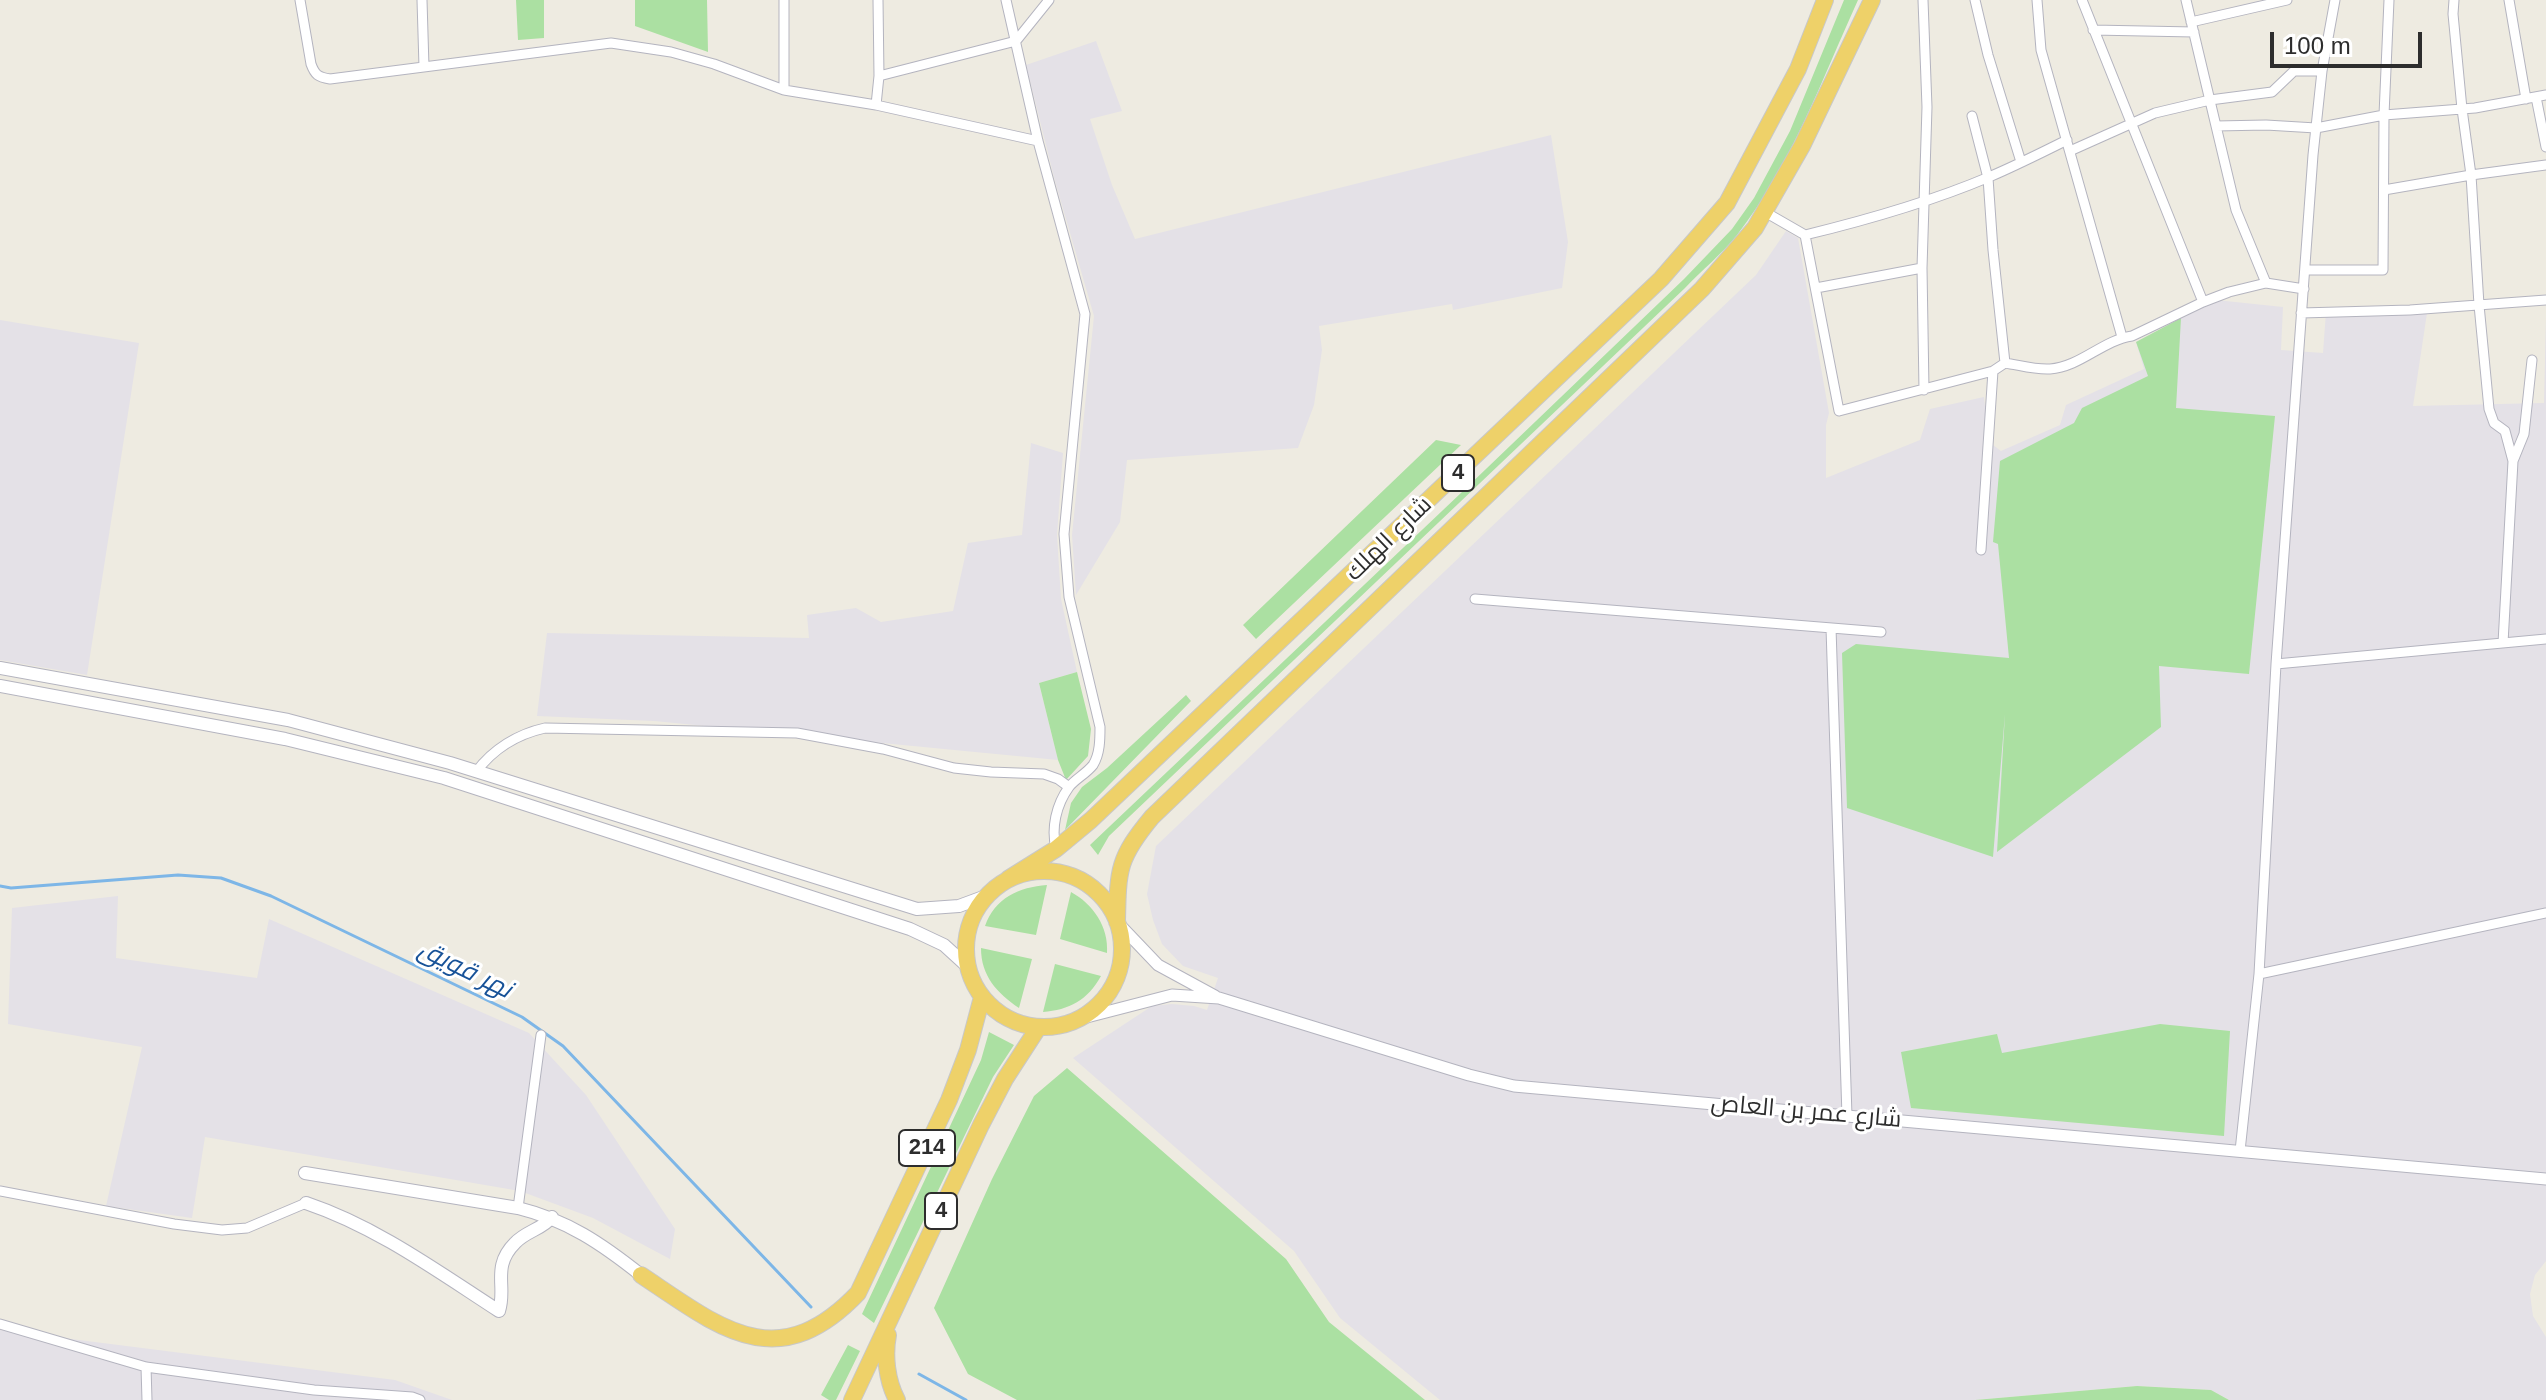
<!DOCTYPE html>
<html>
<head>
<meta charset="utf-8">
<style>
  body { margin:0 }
  #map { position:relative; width:2546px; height:1400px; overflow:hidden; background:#eeebe1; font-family:Helvetica,sans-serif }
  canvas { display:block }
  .scale { position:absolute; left:2270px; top:32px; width:152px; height:36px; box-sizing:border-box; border:4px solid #2d2d2d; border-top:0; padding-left:10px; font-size:24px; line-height:28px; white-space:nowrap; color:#2d2d2d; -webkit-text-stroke:6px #fff; paint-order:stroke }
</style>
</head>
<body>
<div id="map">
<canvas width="2546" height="1400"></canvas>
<div class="scale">100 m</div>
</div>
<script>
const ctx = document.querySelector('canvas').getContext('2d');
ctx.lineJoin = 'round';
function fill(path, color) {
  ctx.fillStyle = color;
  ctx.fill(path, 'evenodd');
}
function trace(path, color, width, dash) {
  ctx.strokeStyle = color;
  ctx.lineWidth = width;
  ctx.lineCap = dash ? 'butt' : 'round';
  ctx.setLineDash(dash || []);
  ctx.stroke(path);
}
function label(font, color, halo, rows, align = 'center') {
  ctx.font = font + ' Helvetica,Cairo,sans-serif';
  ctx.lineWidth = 6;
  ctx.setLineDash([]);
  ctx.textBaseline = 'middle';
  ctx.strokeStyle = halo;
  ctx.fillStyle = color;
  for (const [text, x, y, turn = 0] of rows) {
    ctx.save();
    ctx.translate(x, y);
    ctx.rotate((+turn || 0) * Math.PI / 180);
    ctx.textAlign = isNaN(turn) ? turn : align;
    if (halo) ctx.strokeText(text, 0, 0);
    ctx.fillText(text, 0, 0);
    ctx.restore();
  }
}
fill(new Path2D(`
  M 1096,41 L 1122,111 L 1090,119 L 1112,185 L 1135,239 L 1551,135 L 1568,242 L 1562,288 L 1453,310 L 1452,304 L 1319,326 L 1322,350 L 1314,405 L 1298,448 L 1127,460 L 1120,522 L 1076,595 L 1072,535 L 1094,316 L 1055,181 L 1026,65 Z
  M 1786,231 L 1798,238 L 1829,413 L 1826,425 L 1826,478 L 1920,440 L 1930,409 L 1984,397 L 1989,442 L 2001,451 L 2060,425 L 2066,405 L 2144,369 L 2136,342 L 2216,300 L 2283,307 L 2281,350 L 2323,353 L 2326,312 L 2427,313 L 2413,406 L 2544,403 L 2546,317 L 2546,1261 L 2535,1275 L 2530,1294 L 2533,1316 L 2546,1337 L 2546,1400 L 2229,1400 L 2211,1390 L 2137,1386 L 1975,1400 L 1440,1400 L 1340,1318 L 1294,1251 L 1073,1058 L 1152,1006 L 1172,1004 L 1194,1006 L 1207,1010 L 1218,978 L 1183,966 L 1162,944 L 1153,920 L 1147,894 L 1156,846 L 1756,275 Z
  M 0,320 L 139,343 L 87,675 L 0,660 Z
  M 1031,443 L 1063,453 L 1057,535 L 1061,599 L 1077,672 L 1039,683 L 1058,760 L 654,721 L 537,716 L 547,633 L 809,638 L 807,615 L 856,608 L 881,622 L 953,611 L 968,543 L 1022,535 Z
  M 118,896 L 116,958 L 257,978 L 269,919 L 529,1033 L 586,1095 L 675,1229 L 670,1259 L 593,1218 L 520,1191 L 205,1137 L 192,1218 L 106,1206 L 142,1047 L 8,1024 L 12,908 Z
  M 0,1330 L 395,1380 L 452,1400 L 0,1400 Z`), '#e4e1e7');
fill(new Path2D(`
  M 516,0 L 544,0 L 544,38 L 518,40 Z
  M 635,0 L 707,0 L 708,52 L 635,26 Z
  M 1844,0 L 1858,0 C 1822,79 1791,166 1737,235 C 1722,254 1702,270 1685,288 L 1109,836 L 1098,855 L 1090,845 L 1462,492 L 1684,279 L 1732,229 L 1754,198 L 1790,131 Z
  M 2181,318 L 2176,408 L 2275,416 L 2249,674 L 2159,666 L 2161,727 L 1997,852 L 2005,714 L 1993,857 L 1847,808 L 1842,653 L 1856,644 L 2009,658 L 1998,544 L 1993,542 L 2000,461 L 2074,423 L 2082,408 L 2148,376 L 2136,342 Z
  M 1436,440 L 1461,445 L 1256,639 L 1243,625 Z
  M 1077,672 L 1091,729 L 1088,756 L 1066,780 L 1058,760 L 1039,683 Z
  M 1186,695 L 1191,701 L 1065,830 L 1071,803 L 1082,787 L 1107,768 Z
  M 1047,885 L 1036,935 L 985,926 C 995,898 1019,887 1047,885 Z
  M 1071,892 C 1093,904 1109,927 1107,953 L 1060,939 Z
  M 981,948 L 1032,959 L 1019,1008 C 997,993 981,976 981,948 Z
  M 1055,964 L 1101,976 C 1088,1000 1069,1010 1043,1012 Z
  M 2160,1024 L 2230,1031 L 2224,1136 L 1911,1108 L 1901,1052 L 1997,1034 L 2002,1053 Z
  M 989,1032 L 1014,1045 L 993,1077 L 874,1323 L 862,1314 L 981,1060 Z
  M 1067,1068 L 1286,1259 L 1329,1322 L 1425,1400 L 1017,1400 L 968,1374 L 934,1308 L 992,1179 L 1034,1096 Z
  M 848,1345 L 860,1351 L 836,1400 L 829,1400 L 821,1395 Z
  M 2137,1386 L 2211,1390 L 2229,1400 L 1975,1400 Z`), '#abe0a2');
trace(new Path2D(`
  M 0,886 L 11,888 L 178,875 L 221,878 L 271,896 L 522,1017 L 563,1046 L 811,1307
  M 919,1374 L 966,1400`), '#7db6e7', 3);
const minor = new Path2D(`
  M 300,0 L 311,64 C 315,75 318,77 330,79 L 611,43 L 671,52 L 714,64 L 784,90 L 876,105 L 1038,141
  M 422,0 L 424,67
  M 784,0 L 784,90
  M 1006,0 L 1038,141 L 1085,314 L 1064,534 L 1069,597 L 1100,727 C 1100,739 1100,754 1093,765 C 1086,774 1075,779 1069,787 C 1056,805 1051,828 1056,849
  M 1923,0 L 1927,107 L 1922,268 L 1924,390
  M 1975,0 L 1988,55 L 2021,162
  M 2037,0 L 2041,50 L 2122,337
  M 2082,0 L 2203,302
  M 2186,0 L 2236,210 L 2266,283
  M 2454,0 L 2453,14 L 2462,109 L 2471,175 L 2479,305 L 2489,409 L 2494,423 L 2505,431 L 2513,461 L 2503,643
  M 2509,0 L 2526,99
  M 2191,22 L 2287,0
  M 2093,30 L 2194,32
  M 879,76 L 1016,41 L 1049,0
  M 2536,97 L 2546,147
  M 876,105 L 879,76 L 878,0
  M 1972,116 L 1988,178 L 1993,250 L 2005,363
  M 2216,126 L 2266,125 L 2316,128 L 2384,115 L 2475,108 L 2546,95
  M 2070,151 L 2155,113 L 2210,100 L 2272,92 L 2294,71 L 2322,71
  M 2384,190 L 2471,175 L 2546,165
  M 1765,212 L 1805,235 L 1839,411 L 1993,371 L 2005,363 C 2019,365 2035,370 2050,369 C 2080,367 2103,340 2132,336 L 2203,302 L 2229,292 L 2266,283 L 2304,289
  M 1805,235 C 1867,220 1930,202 1989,177 C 2015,166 2041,153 2067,140
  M 2306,270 L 2383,270 L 2384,115 L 2389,0
  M 1816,288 L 1922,268
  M 2301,313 L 2410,310 L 2546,300
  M 2513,461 L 2524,434 L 2532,360
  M 1981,550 L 1993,371
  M 1475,599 L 1881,632
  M 1831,628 L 1847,1116
  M 2276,664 L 2546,639
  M 476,772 C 493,749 518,734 545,728 L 797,733 L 883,749 L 954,768 L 991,772 L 1044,774 L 1058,779 L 1069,787
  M 2259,974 L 2546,913
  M 2240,1151 L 2259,974 L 2276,664 L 2313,155 L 2322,71 L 2335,0
  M 0,1191 L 174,1224 L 222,1230 L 247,1228 L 306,1203
  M 518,1208 L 541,1035
  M 0,1324 L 146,1367 L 314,1390 L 412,1397 L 420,1400
  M 146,1367 L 147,1400`);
const tertiary = new Path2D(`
  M 1117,922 L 1158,965 L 1215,996
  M 1079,1019 L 1172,995 L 1219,998 L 1469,1075 L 1514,1086 L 2546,1179`);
const secondary = new Path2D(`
  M 0,668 L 288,720 L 450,763 L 917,909 L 959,906 L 986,896
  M 0,686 L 285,739 L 444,778 L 910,929 L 944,945 L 967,966
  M 305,1173 L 518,1208 C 567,1220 602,1244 641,1275
  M 306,1203 C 377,1227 437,1271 499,1311 C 507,1287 491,1267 515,1243 C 526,1231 543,1229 552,1217`);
const trunk = new Path2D(`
  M966 949a78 78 0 1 1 156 0a78 78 0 1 1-156 0Z
  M 1008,879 L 1056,849 L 1091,820 L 1661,279 L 1727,203 L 1798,69 L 1825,0
  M 1117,922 C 1118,869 1118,858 1152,817 L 1702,289 L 1755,228 L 1802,146 L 1872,0
  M 641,1275 C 719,1327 777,1378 858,1293 L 949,1100 L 968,1050 L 982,997
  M 888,1335 C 884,1356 887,1381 897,1400
  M 852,1400 L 981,1125 L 1005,1079 L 1038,1028`);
trace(minor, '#b4b4bf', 11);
trace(tertiary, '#b4b4bf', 13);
trace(secondary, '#b4b4bf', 14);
trace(trunk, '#c8c8c8', 18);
trace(minor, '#fff', 9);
trace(tertiary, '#fff', 11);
trace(secondary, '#fff', 12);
trace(trunk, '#eed169', 16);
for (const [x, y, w] of [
  [1458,473,32],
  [927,1148,56],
  [941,1211,32]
]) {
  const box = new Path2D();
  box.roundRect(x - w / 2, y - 18, w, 36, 6);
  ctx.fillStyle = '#fff';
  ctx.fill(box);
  trace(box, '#2d2d2d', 2);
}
label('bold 22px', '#2d2d2d', null, [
  ["4",1458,473],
  ["214",927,1148],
  ["4",941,1211]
]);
label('24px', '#2d2d2d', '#fff', [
  ["شارع الهلك",1389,539,-44],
  ["شارع عمر بن العاص",1806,1112,5]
]);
label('italic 26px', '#175298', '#fff', [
  ["نهر قويق",465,970,26]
]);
</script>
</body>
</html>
